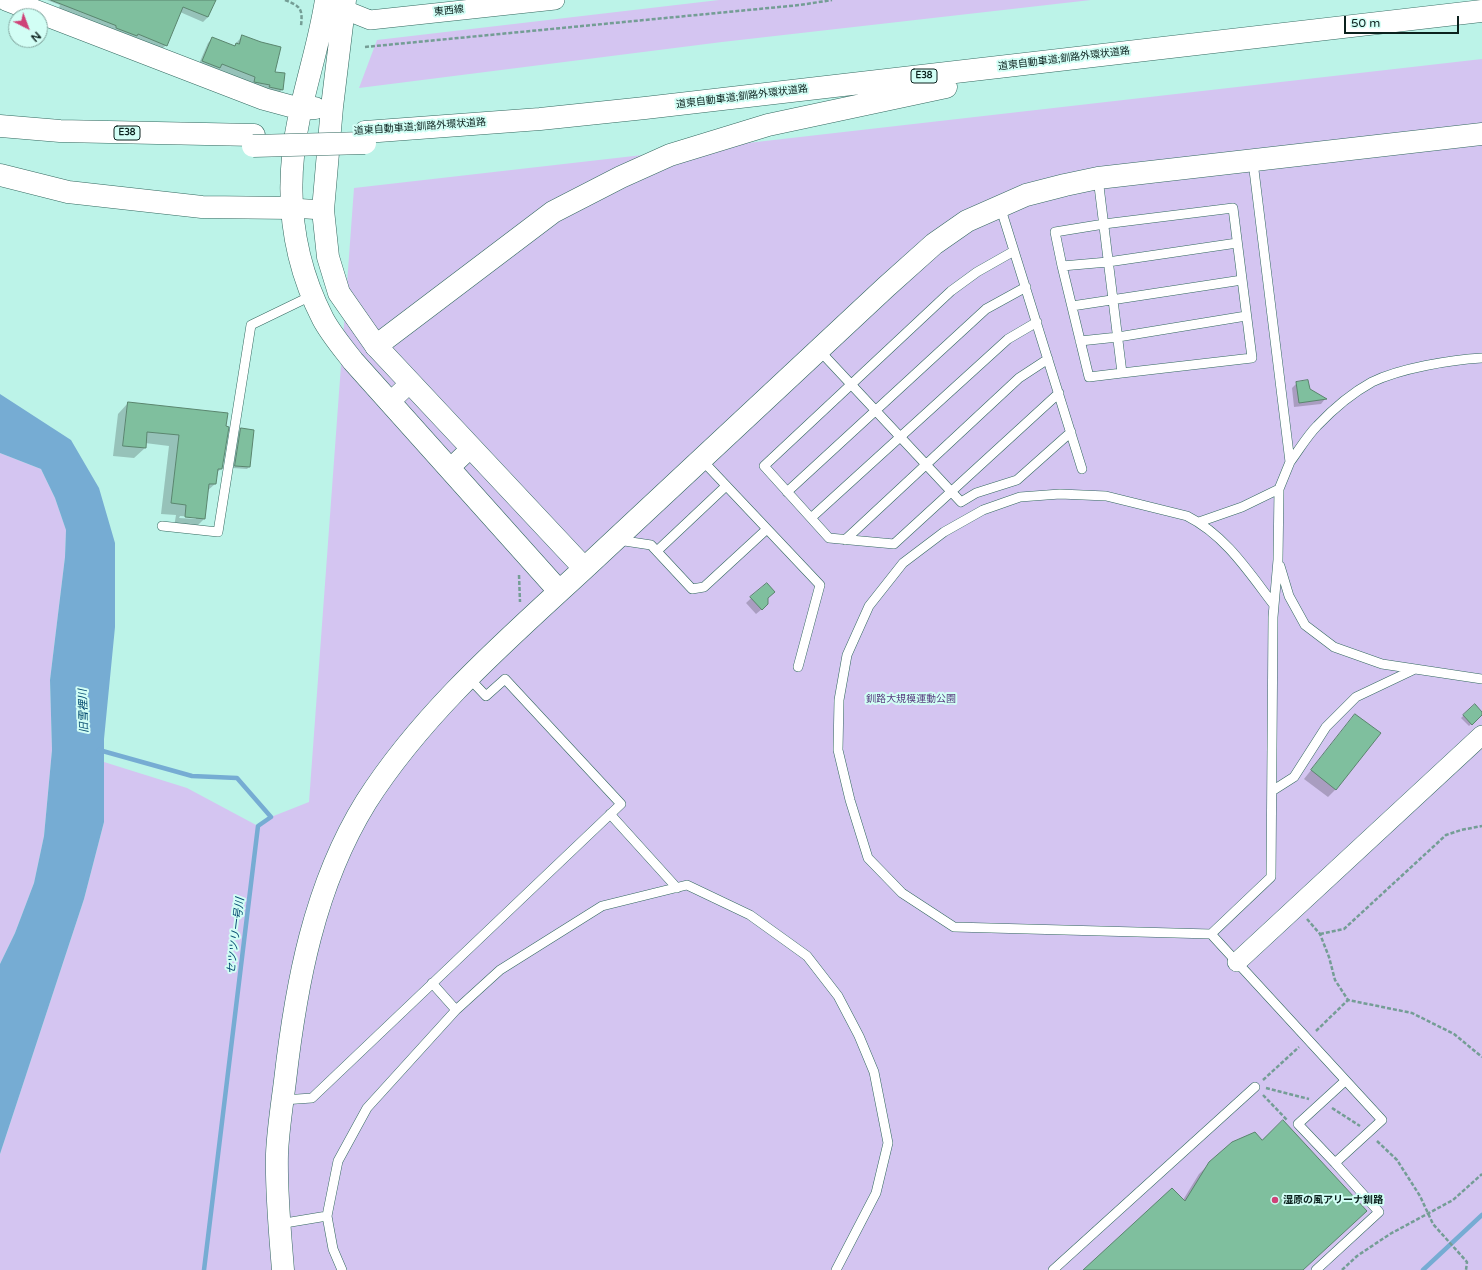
<!DOCTYPE html>
<html>
<head>
<meta charset="utf-8">
<style>
  body { margin:0 }
  #map { position:relative; width:1482px; height:1270px; overflow:hidden; background:#bcf3e8; font-family:"Varela Round",sans-serif }
  canvas { display:block }
  .north { position:absolute; left:8px; top:8px; width:40px; height:40px; box-sizing:border-box; background:#d2fef5; border:1px solid #82a69f; border-radius:50%; rotate:138deg; font-size:11px; font-weight:700; line-height:16px; text-align:center; color:#0b211d }
  .north::after { content:''; display:block; margin:auto; width:14px; height:18px; background:#ce4378; clip-path:polygon(50% 0,100% 100%,50% 72%,0 100%) }
  .scale { position:absolute; left:1344px; top:16px; width:115px; height:18px; box-sizing:border-box; border:2px solid #0b211d; border-top:0; padding-left:5px; font-size:12px; line-height:14px; white-space:nowrap; color:#0b211d; -webkit-text-stroke:3px #d2fef5; paint-order:stroke }
</style>
</head>
<body>
<div id="map">
<canvas width="1482" height="1270"></canvas>
<div class="north">N</div>
<div class="scale">50 m</div>
</div>
<script>
const ctx = document.querySelector('canvas').getContext('2d');
ctx.lineJoin = 'round';
function fill(path, color) {
  ctx.fillStyle = color;
  ctx.fill(path, 'evenodd');
}
function trace(path, color, width, dash) {
  ctx.strokeStyle = color;
  ctx.lineWidth = width;
  ctx.lineCap = dash ? 'butt' : 'round';
  ctx.setLineDash(dash || []);
  ctx.stroke(path);
}
function label(font, color, halo, rows, align = 'center') {
  ctx.font = font + ' "Varela Round","Noto Sans JP",sans-serif';
  ctx.lineWidth = 4;
  ctx.setLineDash([]);
  ctx.textBaseline = 'middle';
  ctx.strokeStyle = halo;
  ctx.fillStyle = color;
  for (const [text, x, y, turn = 0] of rows) {
    ctx.save();
    ctx.translate(x, y);
    ctx.rotate((+turn || 0) * Math.PI / 180);
    ctx.textAlign = isNaN(turn) ? turn : align;
    if (halo) ctx.strokeText(text, 0, 0);
    ctx.fillText(text, 0, 0);
    ctx.restore();
  }
}
fill(new Path2D(`
  M 719,0 L 1091,0 L 722,42 L 359,88 L 377,40 Z
  M 1482,59 L 1482,1270 L 0,1270 L 0,1154 L 84,899 L 104,822 L 104,762 L 187,788 L 258,826 L 271,817 L 309,802 L 354,188 Z
  M 0,453 L 41,469 L 55,498 L 66,530 L 65,557 L 50,680 L 52,750 L 44,836 L 34,883 L 15,933 L 0,964 Z`), '#d4c5f1');
fill(new Path2D(`
  M 0,394 L 71,440 L 99,488 L 115,543 L 115,627 L 104,739 L 104,822 L 84,899 L 0,1154 L 0,964 L 15,933 L 34,883 L 44,836 L 52,750 L 50,680 L 65,557 L 66,530 L 55,498 L 41,469 L 0,453 Z`), '#76acd3');
fill(new Path2D(`
  M 47,0 L 215,0 L 208,17 L 203,22 L 180,12 L 166,45 L 161,50 L 58,10 L 60,5 Z
  M 242,36 L 274,72 L 284,74 L 282,90 L 277,95 L 218,69 L 215,73 L 198,66 L 208,43 L 213,38 L 234,46 Z
  M 1297,383 L 1309,390 L 1325,399 L 1321,404 L 1294,407 L 1292,388 Z
  M 128,403 L 227,414 L 221,469 L 216,473 L 215,484 L 207,491 L 204,519 L 194,529 L 174,527 L 176,515 L 161,514 L 169,446 L 145,443 L 145,448 L 134,458 L 113,456 L 118,414 ZM 180,516 L 196,517 L 196,519 L 179,518 Z
  M 241,429 L 253,431 L 249,467 L 247,469 L 233,468 L 239,431 Z
  M 766,584 L 767,598 L 762,609 L 756,614 L 746,603 Z
  M 1475,705 L 1482,714 L 1469,726 L 1461,718 Z
  M 1355,715 L 1336,789 L 1328,797 L 1304,779 Z
  M 1210,1163 L 1303,1270 L 1084,1270 L 1183,1200 L 1199,1174 Z`), '#0003');
trace(new Path2D(`
  M 99,750 L 192,776 L 237,778 L 271,817 L 258,826 L 204,1270
  M 1423,1270 L 1482,1215`), '#76acd3', 4.5);
const building = new Path2D(`
  M 51,0 L 216,0 L 208,17 L 183,7 L 167,46 L 138,34 L 137,36 L 116,28 L 116,26 Z
  M 242,35 L 261,42 L 281,47 L 275,72 L 285,73 L 283,90 L 269,87 L 270,85 L 254,82 L 255,77 L 222,64 L 220,68 L 202,61 L 212,37 L 235,46 L 236,43 L 239,44 Z
  M 1308,380 L 1310,389 L 1327,399 L 1299,403 L 1296,382 Z
  M 128,402 L 228,413 L 226,426 L 229,427 L 222,469 L 218,469 L 216,484 L 209,484 L 205,519 L 185,517 L 186,505 L 171,503 L 179,435 L 147,432 L 146,448 L 123,446 Z
  M 241,428 L 254,430 L 250,467 L 235,466 Z
  M 767,583 L 775,592 L 768,598 L 768,604 L 762,610 L 750,597 Z
  M 1475,704 L 1482,712 L 1482,715 L 1472,725 L 1463,715 Z
  M 1355,714 L 1381,733 L 1336,790 L 1311,770 Z
  M 1283,1120 L 1367,1211 L 1303,1270 L 1083,1270 L 1172,1188 L 1185,1201 L 1209,1162 L 1232,1142 L 1255,1132 L 1262,1140 Z`);
fill(building, '#7fbf9e');
trace(building, '#5a856e', 1);
const service = new Path2D(`
  M 1253,162 L 1290,462 L 1279,489 L 1278,560 L 1273,617 L 1271,877 L 1211,934 L 954,927 L 902,893 L 868,858 L 850,800 L 838,750 L 839,700 L 847,655 L 869,606 L 903,563 L 944,532 L 983,510 L 1020,497 L 1060,494 L 1106,496 L 1187,516 C 1225,535 1248,571 1274,605
  M 1098,178 L 1122,373 L 1252,358 L 1233,208 L 1104,224 L 1055,232 L 1062,266 L 1089,377 L 1122,373
  M 1000,206 L 1082,469
  M 1014,251 L 977,272 L 951,291 L 764,466 L 829,538 L 894,544 L 1059,393
  M 1062,266 L 1108,262 L 1237,243
  M 1072,306 L 1242,280
  M 1080,341 L 1118,337 L 1246,316
  M 819,350 L 961,502 L 976,493 L 1017,480 L 1071,432
  M 701,459 L 820,585 L 798,667
  M 1290,462 C 1299,450 1307,436 1317,426 C 1333,409 1352,393 1372,382 C 1401,368 1450,360 1482,358
  M 787,492 L 986,309 L 1026,287
  M 811,518 L 1008,339 L 1037,322
  M 1199,522 L 1242,507 L 1279,489
  M 162,526 L 218,532 L 251,325 L 313,295
  M 618,540 L 651,545 L 692,589 L 704,587 L 767,529
  M 845,540 L 1019,378 L 1048,359
  M 657,551 L 726,486
  M 1280,566 L 1289,596 L 1305,625 L 1334,647 L 1382,664 L 1482,679
  M 1272,791 L 1294,777 L 1326,727 L 1356,697 L 1415,669
  M 610,814 L 677,888
  M 1211,934 L 1382,1120 L 1335,1163 L 1298,1124 L 1345,1081
  M 432,983 L 456,1010
  M 283,1100 L 312,1098 L 621,804 L 505,679 L 486,696 L 469,678
  M 279,1224 L 327,1216
  M 342,1270 L 333,1249 L 327,1216 L 338,1161 L 367,1108 L 456,1010 L 500,970 L 602,906 L 687,885 L 750,915 L 807,956 L 838,996 L 859,1036 L 874,1072 L 888,1143 L 876,1193 L 836,1270
  M 1053,1270 L 1255,1087
  M 1316,1270 L 1379,1212 L 1335,1163`);
const minor = new Path2D(`
  M 330,4 L 370,20 L 555,0
  M 292,208 L 323,210
  M 389,403 L 410,383
  M 449,469 L 471,448
  M 1237,962 L 1482,735`);
const tertiary = new Path2D(`
  M 7,0 L 264,99 L 301,109 L 315,108
  M 326,0 C 320,40 307,79 299,118 C 284,189 290,255 323,319 C 331,334 343,348 353,361 L 559,591
  M 345,0 L 332,107 L 323,210 L 328,257 L 339,293 L 376,346 L 584,568
  M 283,1270 C 280,1232 276,1193 277,1154 C 278,1130 282,1105 285,1081 C 296,985 314,886 366,802 C 424,711 508,639 587,566 C 687,473 786,380 886,287 L 934,244 L 967,221 L 1026,195 L 1065,185 L 1098,178 L 1482,134`);
const motorway = new Path2D(`
  M 0,126 L 60,131 L 254,135
  M 365,132 L 540,119 L 645,108 L 1482,11
  M 0,175 L 68,192 L 202,207 L 292,208
  M 376,346 L 553,212 L 621,177 L 670,155 L 768,125 L 946,87`);
trace(service, '#33685f', 10);
trace(minor, '#33685f', 20);
trace(tertiary, '#33685f', 23);
trace(motorway, '#33685f', 23);
trace(new Path2D(`
  M 285,0 C 300,6 303,8 301,26
  M 365,47 L 800,5 L 832,0
  M 519,575 L 520,602
  M 1307,919 L 1320,934 L 1329,957 L 1335,980 L 1348,1000 L 1412,1013 L 1454,1034 L 1482,1057
  M 1320,934 L 1344,929 L 1446,835 L 1461,830 L 1482,826
  M 1316,1031 L 1348,1000
  M 1263,1080 L 1299,1047
  M 1266,1088 L 1309,1099
  M 1263,1095 L 1287,1120
  M 1332,1108 L 1360,1126
  M 1377,1141 L 1397,1160 L 1420,1196 L 1433,1224 L 1467,1262 L 1466,1270
  M 1342,1270 L 1357,1256 L 1390,1234 L 1453,1200 L 1482,1174`), '#749d95', 2.5, [4, 2]);
trace(service, '#fff', 9);
trace(minor, '#fff', 19);
trace(tertiary, '#fff', 22);
trace(motorway, '#fff', 22);
const motorwayBridge = new Path2D(`
  M 253,146 L 365,143`);
trace(motorwayBridge, '#33685f', 23, []);
trace(motorwayBridge, '#fff', 22);
for (const [x, y, r, color] of [
  [1275,1200,4,"#ce4378"]
]) {
  const dot = new Path2D();
  dot.arc(x, y, r, 0, 2 * Math.PI);
  ctx.fillStyle = color;
  ctx.fill(dot);
  trace(dot, '#d2fef5', 1.5);
}
for (const [x, y, w] of [
  [924,76,26],
  [127,133,26]
]) {
  const box = new Path2D();
  box.roundRect(x - w / 2, y - 7, w, 14, 3);
  ctx.fillStyle = '#d2fef5';
  ctx.fill(box);
  trace(box, '#0b211d', 1);
}
label('bold 9px', '#0b211d', null, [
  ["E38",924,76],
  ["E38",127,133]
]);
label('10px', '#0b211d', '#d2fef5', [
  ["東西線",449,11,-6],
  ["道東自動車道;釧路外環状道路",1064,59,-7],
  ["道東自動車道;釧路外環状道路",742,97,-7],
  ["道東自動車道;釧路外環状道路",420,127,-4]
]);
label('10px', '#573b7e', '#d2fef5', [
  ["釧路大規模運動公園",911,699]
]);
label('bold 10px', '#0b211d', '#d2fef5', [
  ["湿原の風アリーナ釧路",1283,1200]
], 'left');
label('italic 11px', '#044a70', '#d2fef5', [
  ["旧雪裡川",84,711,-92],
  ["セツツリ一号川",236,936,-83]
]);
</script>
</body>
</html>
